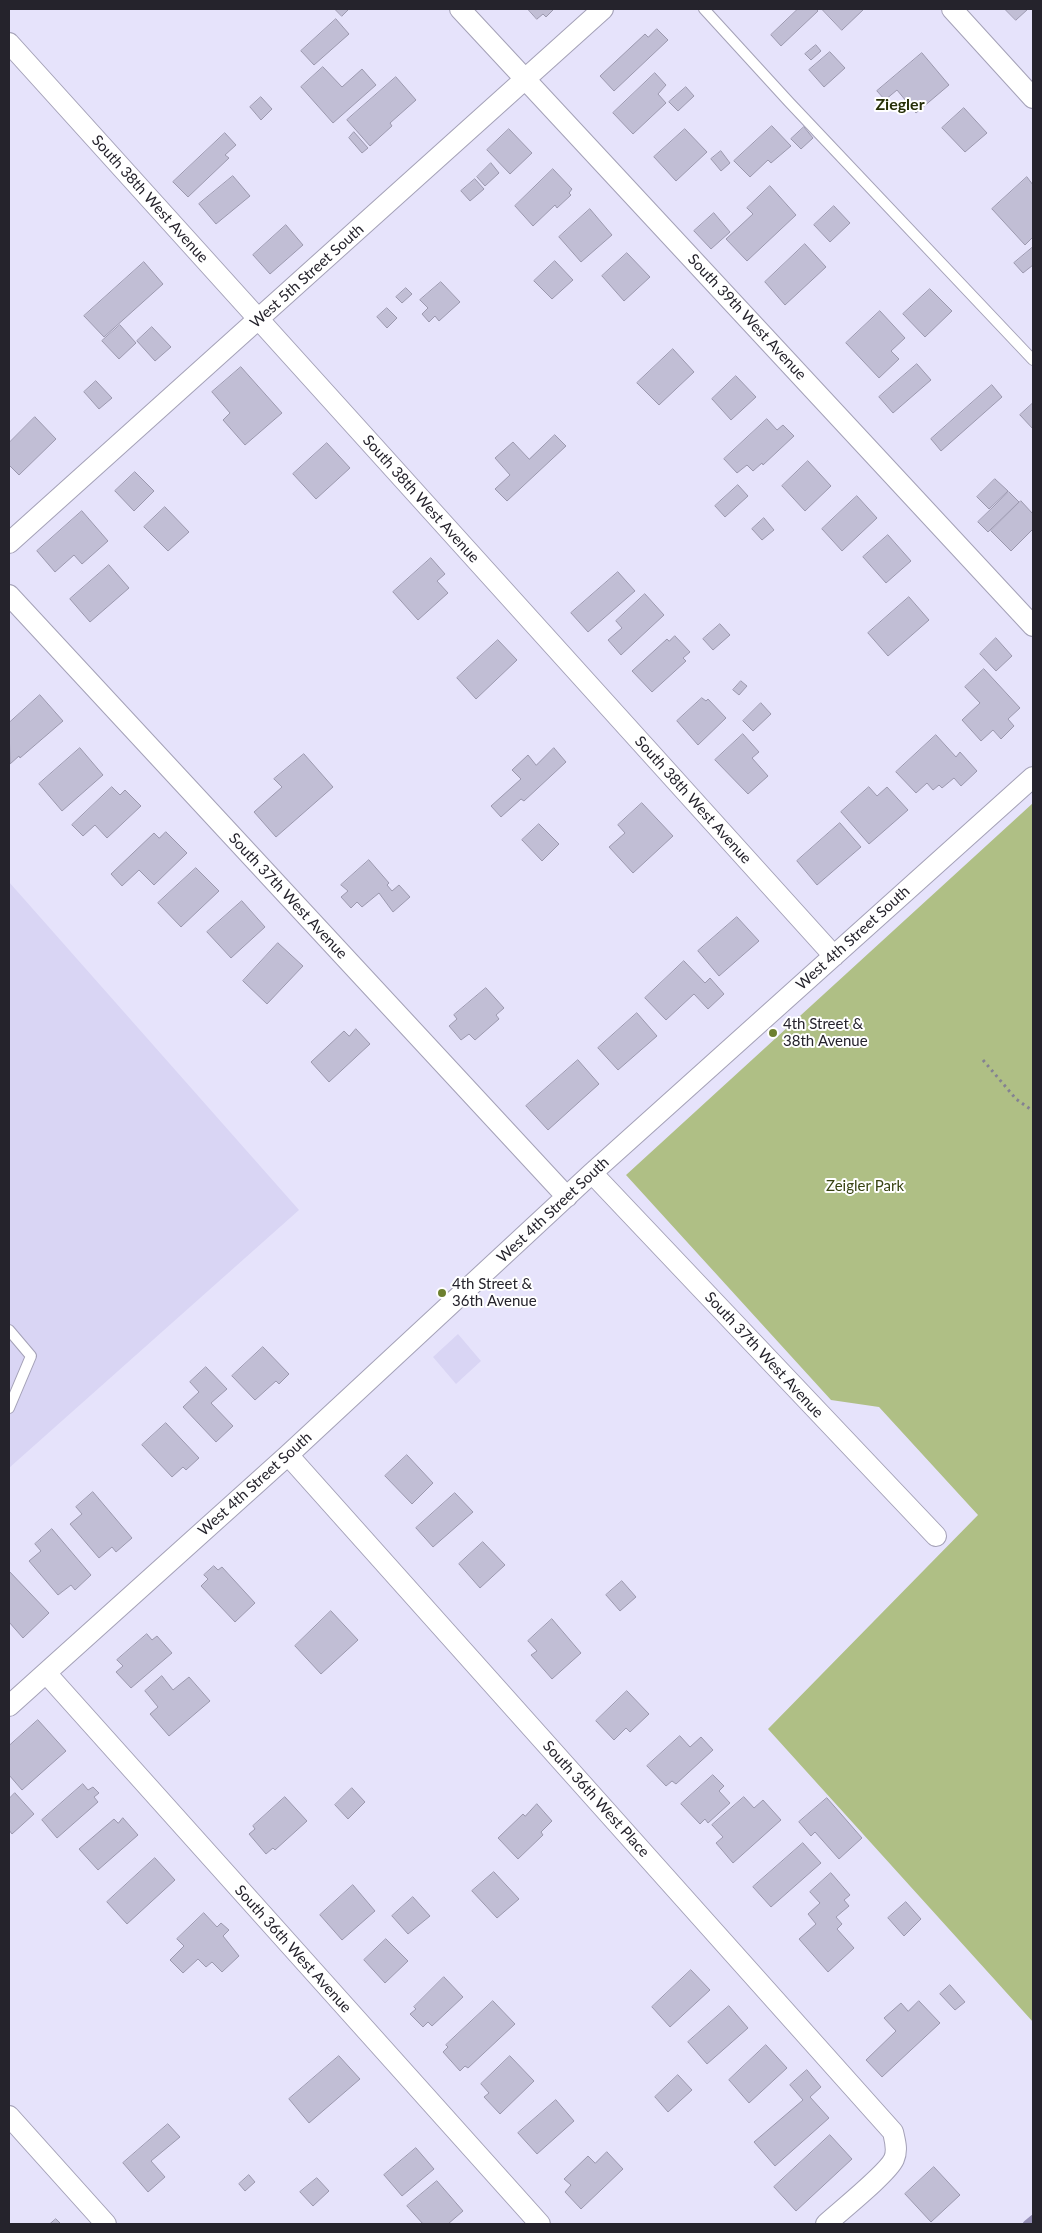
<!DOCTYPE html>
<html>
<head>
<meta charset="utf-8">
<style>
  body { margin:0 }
  #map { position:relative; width:1042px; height:2233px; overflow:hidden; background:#e6e3fb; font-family:Lato,sans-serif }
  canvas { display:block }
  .frame { position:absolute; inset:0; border:10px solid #25232c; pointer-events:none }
</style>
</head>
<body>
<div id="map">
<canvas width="1042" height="2233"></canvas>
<div class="frame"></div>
</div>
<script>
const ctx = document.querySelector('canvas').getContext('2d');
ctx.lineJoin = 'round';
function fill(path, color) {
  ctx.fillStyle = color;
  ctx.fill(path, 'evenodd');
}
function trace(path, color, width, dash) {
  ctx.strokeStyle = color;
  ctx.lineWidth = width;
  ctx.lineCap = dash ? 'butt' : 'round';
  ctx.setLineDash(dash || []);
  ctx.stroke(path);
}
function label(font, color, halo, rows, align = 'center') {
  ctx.font = font + ' Lato,sans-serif';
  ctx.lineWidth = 4;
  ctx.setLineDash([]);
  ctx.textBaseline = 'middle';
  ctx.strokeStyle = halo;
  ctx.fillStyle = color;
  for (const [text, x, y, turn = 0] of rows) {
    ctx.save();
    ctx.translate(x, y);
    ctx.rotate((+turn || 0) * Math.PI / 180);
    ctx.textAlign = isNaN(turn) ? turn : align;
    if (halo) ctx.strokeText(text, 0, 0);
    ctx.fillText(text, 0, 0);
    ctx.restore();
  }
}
fill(new Path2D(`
  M 9,882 L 299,1210 L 9,1468 Z
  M 458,1334 L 481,1361 L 456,1384 L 433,1357 Z`), '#d9d5f4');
fill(new Path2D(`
  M 1033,803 L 1033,2022 L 768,1729 L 978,1515 L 879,1407 L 831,1400 L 626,1175 Z`), '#afbf85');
trace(new Path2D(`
  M 1027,2224 L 1033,2219`), '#9892b9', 8);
const building = new Path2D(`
  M 335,9 L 349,9 L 342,16 Z
  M 528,9 L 554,9 L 546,17 L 543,14 L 537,19 Z
  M 798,9 L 816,9 L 818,11 L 781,46 L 771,35 Z
  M 822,9 L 864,9 L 842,30 Z
  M 1005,9 L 1028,9 L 1016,20 Z
  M 336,19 L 349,34 L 314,65 L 301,51 Z
  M 657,29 L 668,40 L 614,91 L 600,76 L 645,34 L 648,37 Z
  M 816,45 L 821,51 L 811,60 L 805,54 Z
  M 830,52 L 845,68 L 824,87 L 809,70 Z
  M 922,53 L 949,85 L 916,113 L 897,90 L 885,100 L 877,91 Z
  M 323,67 L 342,87 L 362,69 L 376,85 L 333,123 L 301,87 Z
  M 655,73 L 666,85 L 658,94 L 666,103 L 633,134 L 613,113 Z
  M 396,77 L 416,100 L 390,123 L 392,126 L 370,146 L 347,120 Z
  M 686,87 L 694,96 L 678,111 L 669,102 Z
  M 261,97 L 272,109 L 261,120 L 250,107 Z
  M 964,108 L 987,133 L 965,152 L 942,128 Z
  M 772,126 L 791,146 L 771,163 L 768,160 L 750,177 L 734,161 Z
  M 804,127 L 813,138 L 801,149 L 791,139 Z
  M 509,129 L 532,153 L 510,174 L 487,150 Z
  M 685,129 L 707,152 L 676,181 L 654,157 Z
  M 354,132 L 368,148 L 362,153 L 349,138 Z
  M 225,133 L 236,145 L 225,155 L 229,158 L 188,197 L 173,182 Z
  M 721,151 L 730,163 L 721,171 L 711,159 Z
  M 491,163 L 499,173 L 485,186 L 477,177 Z
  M 553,169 L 572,189 L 569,193 L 571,195 L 557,208 L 555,205 L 533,226 L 515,206 Z
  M 233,176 L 250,196 L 216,224 L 199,204 Z
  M 1027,177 L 1033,185 L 1033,237 L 1025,245 L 992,209 Z
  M 475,179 L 484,189 L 470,201 L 461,191 Z
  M 770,186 L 796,215 L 747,261 L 726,239 L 753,214 L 747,208 Z
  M 834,206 L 850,223 L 830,242 L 814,225 Z
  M 590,209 L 612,235 L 581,262 L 559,237 Z
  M 714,213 L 730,232 L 711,249 L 694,231 Z
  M 286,225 L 303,245 L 270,274 L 253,255 Z
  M 805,244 L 826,267 L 785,305 L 765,282 Z
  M 1033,247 L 1033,265 L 1023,273 L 1014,263 Z
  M 627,253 L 650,277 L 624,301 L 602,276 Z
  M 555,261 L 573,280 L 552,299 L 534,281 Z
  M 144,262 L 163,284 L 104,337 L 84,316 Z
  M 441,282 L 460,302 L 439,321 L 435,316 L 429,322 L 422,314 L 428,308 L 420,300 Z
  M 406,288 L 412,294 L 402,303 L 396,297 Z
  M 930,289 L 952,311 L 925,337 L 903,314 Z
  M 387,308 L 397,318 L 387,328 L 377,317 Z
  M 880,311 L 905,338 L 891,351 L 899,359 L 879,378 L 846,343 Z
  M 120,325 L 136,343 L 119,359 L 102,341 Z
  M 152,327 L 171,347 L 155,361 L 137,341 Z
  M 673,349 L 694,372 L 659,405 L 637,383 Z
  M 917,364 L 931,380 L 893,413 L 879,397 Z
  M 241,367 L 282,413 L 245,445 L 223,420 L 230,413 L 212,392 Z
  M 736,376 L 756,397 L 731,420 L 712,399 Z
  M 96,381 L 112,398 L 99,409 L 84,392 Z
  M 992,385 L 1002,397 L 941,451 L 931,439 Z
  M 1033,403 L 1033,429 L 1020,415 Z
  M 35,417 L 56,439 L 19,475 L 9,465 L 9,443 Z
  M 767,419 L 777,430 L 783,425 L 794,436 L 763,465 L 762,463 L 753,471 L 747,465 L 737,473 L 724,459 Z
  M 555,435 L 566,446 L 507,501 L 495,489 L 510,475 L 495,458 L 513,442 L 529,459 Z
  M 327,443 L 350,468 L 316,499 L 293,474 Z
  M 808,461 L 831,486 L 805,511 L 782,486 Z
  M 135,472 L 154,491 L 134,511 L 115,491 Z
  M 995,479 L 1008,491 L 989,509 L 977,497 Z
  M 738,485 L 748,496 L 725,517 L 715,506 Z
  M 1009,492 L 1019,502 L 988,532 L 978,522 Z
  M 857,496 L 877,518 L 842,551 L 822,529 Z
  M 1021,501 L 1033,514 L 1033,529 L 1011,551 L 991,531 Z
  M 165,507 L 189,532 L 168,551 L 144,527 Z
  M 82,511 L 108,541 L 82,564 L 74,555 L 55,572 L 37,551 Z
  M 764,518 L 774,530 L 762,540 L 752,529 Z
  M 888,535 L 911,561 L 886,583 L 863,557 Z
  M 431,558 L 445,574 L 437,581 L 448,593 L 418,620 L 393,592 Z
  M 109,565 L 129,588 L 90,622 L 70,599 Z
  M 618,572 L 635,591 L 588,632 L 571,613 Z
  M 645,594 L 664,615 L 621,655 L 608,640 L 622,628 L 616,621 Z
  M 909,597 L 929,620 L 888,656 L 868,633 Z
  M 720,624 L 730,635 L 713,650 L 703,639 Z
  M 675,636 L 690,652 L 683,658 L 686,661 L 652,692 L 632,671 L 667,639 L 669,641 Z
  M 996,638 L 1012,656 L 996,671 L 980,654 Z
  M 498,640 L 517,660 L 476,699 L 457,678 Z
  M 984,669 L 1020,708 L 1008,719 L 1014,726 L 1001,739 L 993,730 L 981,741 L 962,720 L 980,703 L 965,687 Z
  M 741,681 L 747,686 L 739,695 L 733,690 Z
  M 40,695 L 63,721 L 20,758 L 19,756 L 10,764 L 9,723 Z
  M 702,698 L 706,701 L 708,699 L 726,718 L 698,745 L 677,721 Z
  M 761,703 L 771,714 L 753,731 L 743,721 Z
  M 743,734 L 759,752 L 752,758 L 768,776 L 748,794 L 715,760 Z
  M 936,735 L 956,757 L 960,752 L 977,771 L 961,786 L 954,778 L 942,788 L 939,785 L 933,790 L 927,783 L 916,793 L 896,772 Z
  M 80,748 L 103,775 L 62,811 L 39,784 Z
  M 554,748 L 566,762 L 524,801 L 521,799 L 501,817 L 491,806 L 521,779 L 512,770 L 528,755 L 536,765 Z
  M 304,754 L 333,787 L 276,837 L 254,812 L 282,787 L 274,779 Z
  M 112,787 L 120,795 L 125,790 L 141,806 L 107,838 L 95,825 L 83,836 L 72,825 Z
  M 869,787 L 877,796 L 887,787 L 908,810 L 869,844 L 841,812 Z
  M 642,803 L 673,836 L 633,873 L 609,847 L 625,833 L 618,825 Z
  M 840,823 L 861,847 L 817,885 L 797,861 Z
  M 539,824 L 559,844 L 542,861 L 522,840 Z
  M 166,832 L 187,853 L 154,885 L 139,870 L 122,886 L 111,874 L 154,833 L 159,838 Z
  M 369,860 L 389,883 L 387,885 L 392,891 L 399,885 L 410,897 L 393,912 L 379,893 L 362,907 L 357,902 L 351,908 L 341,897 L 348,891 L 341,885 Z
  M 196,868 L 219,891 L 181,927 L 158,903 Z
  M 242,901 L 265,927 L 231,958 L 207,932 Z
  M 737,917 L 759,941 L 719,976 L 698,951 Z
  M 278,943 L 303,966 L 267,1004 L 243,981 Z
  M 684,961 L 705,983 L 710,978 L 724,994 L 708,1009 L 694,994 L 666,1020 L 645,998 Z
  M 486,988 L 504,1008 L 496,1015 L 499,1019 L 475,1040 L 469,1034 L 461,1040 L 449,1026 L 457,1019 L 454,1015 Z
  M 637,1013 L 657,1036 L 618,1070 L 598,1048 Z
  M 356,1029 L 370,1044 L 329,1082 L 311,1062 L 344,1031 L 349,1036 Z
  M 578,1060 L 599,1084 L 548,1130 L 526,1106 Z
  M 263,1347 L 289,1374 L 279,1384 L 276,1381 L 255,1400 L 232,1376 Z
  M 206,1367 L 227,1389 L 211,1403 L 233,1426 L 216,1442 L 183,1407 L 199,1392 L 190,1382 Z
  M 166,1423 L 199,1458 L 186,1470 L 183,1467 L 172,1477 L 142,1445 Z
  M 407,1455 L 433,1483 L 412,1504 L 385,1476 Z
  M 93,1492 L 132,1538 L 116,1552 L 112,1547 L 99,1558 L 70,1524 L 82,1514 L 76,1507 Z
  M 455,1493 L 473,1512 L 433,1547 L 416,1528 Z
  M 52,1529 L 91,1575 L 75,1590 L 71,1585 L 58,1595 L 29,1561 L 41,1551 L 35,1544 Z
  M 483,1542 L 505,1565 L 480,1588 L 459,1564 Z
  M 214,1566 L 218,1570 L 222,1567 L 255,1603 L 235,1622 L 201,1586 L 208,1579 L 204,1575 Z
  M 9,1571 L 49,1613 L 23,1638 L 9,1622 Z
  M 622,1581 L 636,1597 L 620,1611 L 606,1595 Z
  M 331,1611 L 358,1640 L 321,1674 L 295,1646 Z
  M 552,1619 L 581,1653 L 552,1679 L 531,1655 L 537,1651 L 528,1641 Z
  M 147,1634 L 152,1640 L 157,1636 L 172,1653 L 131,1688 L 116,1672 L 123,1666 L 117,1660 Z
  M 162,1676 L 173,1690 L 189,1677 L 210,1701 L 169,1736 L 150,1714 L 158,1707 L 145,1691 Z
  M 627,1691 L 649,1714 L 630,1732 L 626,1728 L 614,1740 L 596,1721 Z
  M 38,1720 L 66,1751 L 22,1790 L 9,1775 L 9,1746 Z
  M 680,1736 L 690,1747 L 701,1737 L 713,1750 L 676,1784 L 672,1781 L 666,1786 L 647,1766 Z
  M 713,1775 L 724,1786 L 719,1791 L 730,1803 L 708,1823 L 705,1819 L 700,1824 L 681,1804 Z
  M 83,1784 L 88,1790 L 93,1787 L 99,1793 L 94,1797 L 98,1802 L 57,1838 L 42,1820 Z
  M 352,1788 L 365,1802 L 348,1819 L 335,1805 Z
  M 15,1793 L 34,1814 L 12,1834 L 9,1830 L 9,1799 Z
  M 285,1797 L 307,1821 L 275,1850 L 273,1848 L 266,1854 L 249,1834 L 255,1829 L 253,1826 Z
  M 744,1797 L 754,1808 L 763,1800 L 781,1820 L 733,1863 L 716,1843 L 723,1837 L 712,1825 Z
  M 827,1798 L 862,1838 L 839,1859 L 815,1832 L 811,1836 L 799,1822 Z
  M 537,1804 L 552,1821 L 541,1832 L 543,1835 L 518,1859 L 498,1838 L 523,1814 L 525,1816 Z
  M 123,1818 L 138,1835 L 98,1870 L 79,1849 L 114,1819 L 118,1823 Z
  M 803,1843 L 821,1863 L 771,1907 L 753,1887 Z
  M 155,1858 L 175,1880 L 127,1924 L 107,1902 Z
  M 494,1872 L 519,1899 L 497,1918 L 472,1891 Z
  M 831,1873 L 850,1895 L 844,1900 L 849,1906 L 836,1917 L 842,1924 L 837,1929 L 854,1948 L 828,1972 L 799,1939 L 816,1924 L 808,1914 L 820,1903 L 810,1892 Z
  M 353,1885 L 375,1911 L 342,1940 L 320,1915 Z
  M 413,1897 L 430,1916 L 408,1934 L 392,1916 Z
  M 906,1902 L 921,1919 L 904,1936 L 888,1918 Z
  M 204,1913 L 217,1927 L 221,1923 L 229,1930 L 223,1936 L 239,1956 L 222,1972 L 212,1962 L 206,1967 L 198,1959 L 183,1973 L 170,1960 L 184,1946 L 177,1939 Z
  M 386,1939 L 408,1961 L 385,1983 L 364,1960 Z
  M 691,1970 L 710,1990 L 670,2027 L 652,2007 Z
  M 444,1977 L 463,1997 L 432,2026 L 428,2022 L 423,2027 L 410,2014 L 416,2009 L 414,2007 Z
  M 950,1985 L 965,2002 L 955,2010 L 940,1994 Z
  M 493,2001 L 515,2024 L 468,2068 L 465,2066 L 460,2071 L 443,2052 L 448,2047 L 446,2045 Z
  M 919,2001 L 940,2023 L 882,2077 L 866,2060 L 896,2031 L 884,2018 L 901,2003 L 908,2011 Z
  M 729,2006 L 748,2028 L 707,2064 L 688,2042 Z
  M 766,2045 L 787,2068 L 749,2103 L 729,2080 Z
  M 339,2056 L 360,2079 L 309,2123 L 289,2099 Z
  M 510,2056 L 534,2081 L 500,2114 L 484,2097 L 489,2093 L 481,2084 Z
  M 807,2070 L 821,2087 L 810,2097 L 829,2118 L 775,2166 L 754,2142 L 803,2100 L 790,2085 Z
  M 678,2075 L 692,2090 L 668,2112 L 655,2097 Z
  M 556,2100 L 574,2121 L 537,2154 L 518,2133 Z
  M 168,2124 L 180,2137 L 151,2161 L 165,2177 L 148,2192 L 123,2163 Z
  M 830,2135 L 852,2159 L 796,2211 L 774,2187 Z
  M 416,2148 L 434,2169 L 402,2196 L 384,2175 Z
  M 607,2152 L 623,2169 L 581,2209 L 565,2192 L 571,2185 L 564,2179 L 588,2156 L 595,2163 Z
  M 934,2167 L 960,2195 L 931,2222 L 905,2194 Z
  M 249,2175 L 255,2182 L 245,2191 L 239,2184 Z
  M 317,2178 L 329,2191 L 313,2206 L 300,2192 Z
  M 437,2181 L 463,2211 L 448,2224 L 423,2224 L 407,2206 Z
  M 56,2219 L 61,2224 L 50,2224 Z`);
fill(building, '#c1bed5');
trace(building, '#9b98ae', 1);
const lane = new Path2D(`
  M 704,9 L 789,102 L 1033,360
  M 9,1330 L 31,1356 L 9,1408`);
const street = new Path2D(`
  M 460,9 L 1033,626
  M 952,9 L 1033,98
  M 9,43 L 834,956
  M 9,543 L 603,9
  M 9,595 L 567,1197
  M 592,1173 L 936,1536
  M 288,1455 L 893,2132 C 895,2141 898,2150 894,2159 C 888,2173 839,2212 826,2224
  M 46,1673 L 540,2224
  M 9,1706 L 288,1455 L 592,1173 L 1033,777
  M 9,2116 L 106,2224`);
trace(lane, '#a4a1b7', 12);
trace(street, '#a4a1b7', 22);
trace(new Path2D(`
  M 983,1060 L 1016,1099 L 1033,1111`), '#848292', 3, [2.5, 4]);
trace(lane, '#fff', 10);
trace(street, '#fff', 20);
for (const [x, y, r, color] of [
  [773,1033,5,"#6d802f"],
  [442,1293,5,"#6d802f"]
]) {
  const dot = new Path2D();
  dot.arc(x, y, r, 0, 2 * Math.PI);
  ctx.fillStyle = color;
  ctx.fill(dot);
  trace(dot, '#fff', 2);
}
label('15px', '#25232c', '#fff', [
  ["South 38th West Avenue",150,199,48],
  ["West 5th Street South",307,276,-42],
  ["South 39th West Avenue",747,317,47],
  ["South 38th West Avenue",421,499,48],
  ["South 38th West Avenue",693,800,48],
  ["South 37th West Avenue",288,896,47],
  ["West 4th Street South",853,938,-42],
  ["West 4th Street South",553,1210,-43],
  ["South 37th West Avenue",764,1355,47],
  ["West 4th Street South",255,1484,-42],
  ["South 36th West Place",596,1799,48],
  ["South 36th West Avenue",293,1949,48]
]);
label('15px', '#25232c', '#fff', [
  ["4th Street &",783,1024],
  ["38th Avenue",783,1041],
  ["4th Street &",452,1284],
  ["36th Avenue",452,1301]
], 'left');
label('15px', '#374211', '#fff', [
  ["Zeigler Park",865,1186]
]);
label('bold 16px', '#262f07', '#fff', [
  ["Ziegler",900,105]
]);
</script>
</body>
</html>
